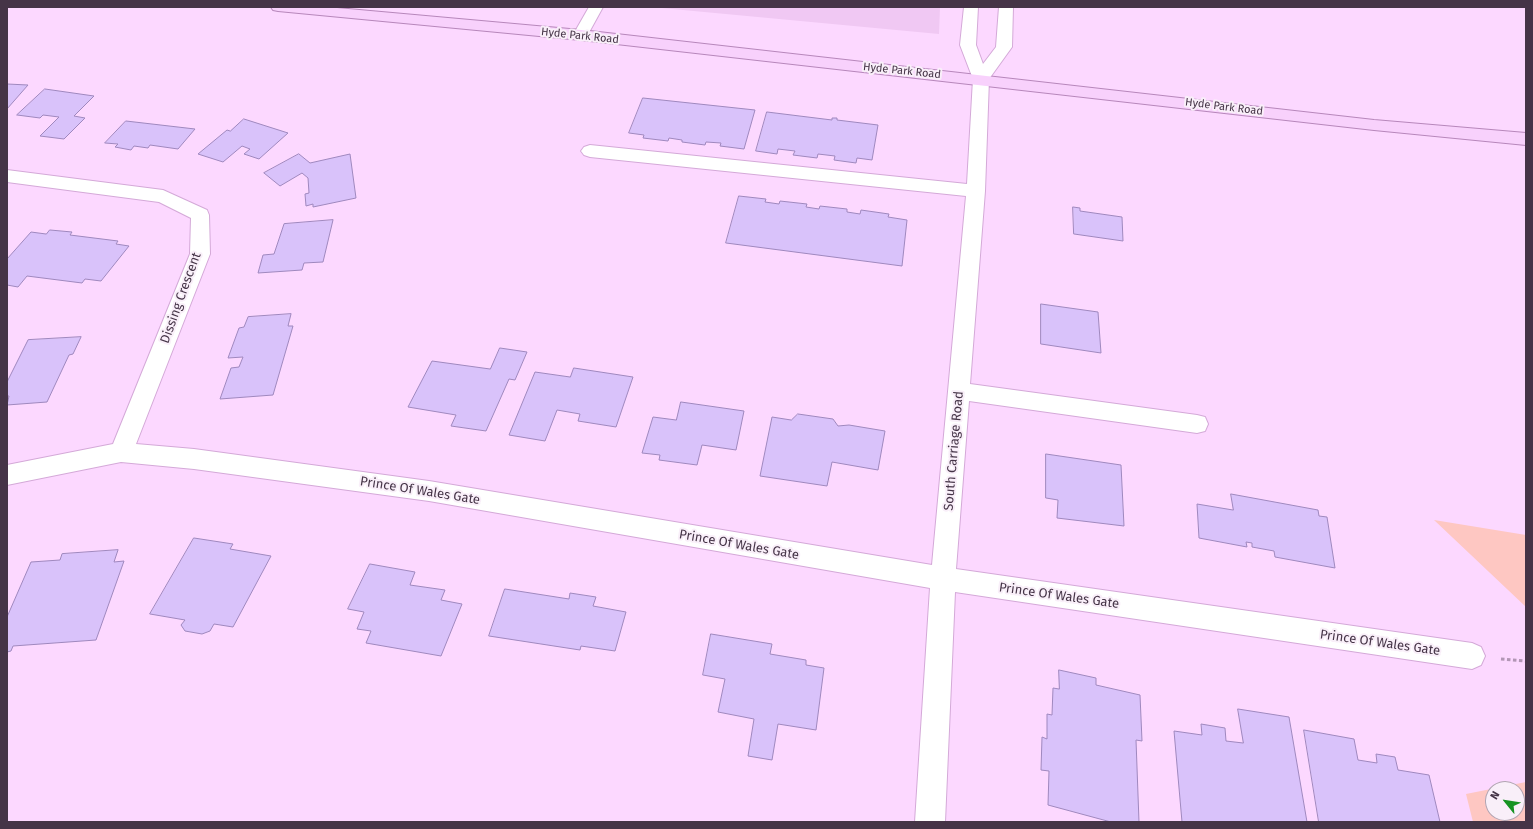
<!DOCTYPE html>
<html>
<head>
<meta charset="utf-8">
<style>
  body { margin:0 }
  #map { position:relative; width:1533px; height:829px; overflow:hidden; background:#fcd8ff; font-family:"Fira Sans",sans-serif }
  canvas { display:block }
  .frame { position:absolute; inset:0; border:8px solid #453447; pointer-events:none }
  .north { position:absolute; left:1485px; top:781px; width:40px; height:40px; box-sizing:border-box; background:#f9eff9; border:1px solid #b1a4b2; border-radius:50%; rotate:300deg; font-size:11px; font-weight:700; line-height:16px; text-align:center; color:#453447 }
  .north::after { content:''; display:block; margin:auto; width:14px; height:18px; background:#169323; clip-path:polygon(50% 0,100% 100%,50% 72%,0 100%) }
</style>
</head>
<body>
<div id="map">
<canvas width="1533" height="829"></canvas>
<div class="frame"></div>
<div class="north">N</div>
</div>
<script>
const ctx = document.querySelector('canvas').getContext('2d');
ctx.lineJoin = 'round';
function fill(path, color) {
  ctx.fillStyle = color;
  ctx.fill(path, 'evenodd');
}
function trace(path, color, width, dash) {
  ctx.strokeStyle = color;
  ctx.lineWidth = width;
  ctx.lineCap = dash ? 'butt' : 'round';
  ctx.setLineDash(dash || []);
  ctx.stroke(path);
}
function label(font, color, halo, rows, align = 'center') {
  ctx.font = font + ' "Fira Sans",sans-serif';
  ctx.lineWidth = 4;
  ctx.setLineDash([]);
  ctx.textBaseline = 'middle';
  ctx.strokeStyle = halo;
  ctx.fillStyle = color;
  for (const [text, x, y, turn = 0] of rows) {
    ctx.save();
    ctx.translate(x, y);
    ctx.rotate((+turn || 0) * Math.PI / 180);
    ctx.textAlign = isNaN(turn) ? turn : align;
    if (halo) ctx.strokeText(text, 0, 0);
    ctx.fillText(text, 0, 0);
    ctx.restore();
  }
}
fill(new Path2D(`
  M 651,7 L 940,7 L 939,34 Z`), '#f0c8f3');
fill(new Path2D(`
  M 1434,520 L 1526,535 L 1526,607 Z
  M 1526,782 L 1526,822 L 1473,822 L 1466,794 ZM 1493,789 L 1517,789 L 1517,813 L 1493,813 Z`), '#fec7c2');
const building = new Path2D(`
  M 7,84 L 28,85 L 7,109 Z
  M 45,89 L 94,96 L 74,116 L 85,118 L 64,139 L 40,136 L 59,117 L 43,115 L 40,118 L 17,115 Z
  M 643,98 L 755,110 L 744,149 L 720,146 L 721,143 L 706,142 L 705,145 L 682,142 L 682,140 L 669,138 L 668,141 L 643,138 L 644,135 L 629,133 Z
  M 767,112 L 832,120 L 832,118 L 837,118 L 837,120 L 878,125 L 872,160 L 857,158 L 856,163 L 834,160 L 835,156 L 818,154 L 817,158 L 793,155 L 795,151 L 778,149 L 777,154 L 756,151 Z
  M 244,119 L 288,133 L 259,159 L 244,154 L 250,149 L 242,146 L 223,162 L 198,154 L 227,130 L 230,131 Z
  M 126,121 L 195,129 L 178,149 L 150,145 L 148,148 L 134,146 L 131,150 L 115,147 L 118,144 L 105,143 Z
  M 299,154 L 310,163 L 350,154 L 356,198 L 313,207 L 313,204 L 306,206 L 305,194 L 309,193 L 308,178 L 302,173 L 280,186 L 264,173 Z
  M 739,196 L 766,199 L 765,202 L 779,204 L 780,201 L 807,204 L 806,207 L 819,209 L 820,206 L 847,209 L 847,212 L 860,214 L 861,210 L 889,214 L 888,217 L 907,220 L 902,266 L 726,243 Z
  M 1073,207 L 1080,208 L 1080,211 L 1122,217 L 1123,241 L 1074,234 Z
  M 333,220 L 323,262 L 304,263 L 302,270 L 258,273 L 263,255 L 274,254 L 284,224 Z
  M 50,230 L 72,232 L 70,235 L 118,241 L 116,244 L 129,246 L 101,281 L 85,279 L 82,283 L 27,276 L 18,287 L 7,285 L 7,259 L 31,232 L 46,234 Z
  M 1041,304 L 1098,312 L 1101,353 L 1041,344 Z
  M 291,314 L 288,326 L 293,326 L 273,395 L 220,399 L 231,368 L 239,367 L 243,357 L 228,358 L 239,328 L 244,327 L 248,317 Z
  M 81,337 L 73,354 L 69,355 L 47,402 L 7,405 L 9,396 L 7,396 L 7,382 L 28,340 Z
  M 500,348 L 527,352 L 515,380 L 509,379 L 486,431 L 451,426 L 456,415 L 408,407 L 432,361 L 490,369 Z
  M 574,368 L 633,377 L 616,427 L 578,421 L 580,414 L 557,410 L 545,441 L 509,435 L 535,372 L 570,377 Z
  M 681,402 L 744,411 L 736,450 L 702,445 L 697,465 L 659,460 L 660,455 L 642,453 L 653,417 L 676,420 Z
  M 798,414 L 833,419 L 838,426 L 849,425 L 885,431 L 878,470 L 832,462 L 827,486 L 760,476 L 772,417 L 791,420 Z
  M 1046,454 L 1121,465 L 1124,526 L 1057,518 L 1058,500 L 1046,498 Z
  M 1231,494 L 1318,510 L 1319,516 L 1327,517 L 1335,568 L 1275,557 L 1274,551 L 1252,547 L 1252,543 L 1246,542 L 1247,547 L 1199,538 L 1197,504 L 1233,510 Z
  M 194,538 L 233,544 L 230,549 L 271,556 L 233,627 L 214,624 L 210,631 L 202,634 L 185,631 L 181,625 L 185,620 L 150,614 Z
  M 118,550 L 114,562 L 124,561 L 96,640 L 13,646 L 11,651 L 7,652 L 7,617 L 31,562 L 60,560 L 62,554 Z
  M 370,564 L 415,572 L 410,585 L 445,590 L 441,600 L 462,604 L 441,656 L 366,643 L 371,631 L 357,629 L 364,612 L 348,609 Z
  M 505,589 L 569,599 L 570,593 L 596,597 L 593,606 L 626,612 L 615,651 L 581,646 L 580,650 L 489,636 Z
  M 711,634 L 772,644 L 770,654 L 806,660 L 806,665 L 824,668 L 816,730 L 778,724 L 772,760 L 748,756 L 754,719 L 718,712 L 725,679 L 703,675 Z
  M 1059,670 L 1096,678 L 1096,685 L 1140,695 L 1142,741 L 1136,740 L 1139,822 L 1111,822 L 1048,805 L 1049,771 L 1041,770 L 1042,737 L 1047,739 L 1047,714 L 1052,715 L 1053,688 L 1059,689 Z
  M 1238,709 L 1289,717 L 1307,822 L 1182,822 L 1174,731 L 1202,735 L 1201,724 L 1225,728 L 1226,741 L 1243,743 Z
  M 1304,730 L 1354,739 L 1358,760 L 1377,763 L 1376,754 L 1395,757 L 1398,770 L 1429,775 L 1440,822 L 1319,822 Z`);
fill(building, '#d9c2fa');
trace(building, '#9f88be', 1);
const minor = new Path2D(`
  M 589,7 L 603,7 L 586,38 L 581,40 L 576,38 L 573,35 Z
  M 964,7 L 978,7 L 976,45 L 983,64 L 996,47 L 999,7 L 1013,7 L 1012,47 L 989,79 L 985,191 L 970,384 L 1197,415 L 1205,417 L 1208,424 L 1205,431 L 1197,433 L 969,401 L 956,569 L 1472,643 L 1481,647 L 1485,656 L 1481,665 L 1472,669 L 955,592 L 945,822 L 915,822 L 930,588 L 429,501 L 194,469 L 121,462 L 7,485 L 7,465 L 113,444 L 190,254 L 191,218 L 159,202 L 7,182 L 7,170 L 163,190 L 207,210 L 209,215 L 210,254 L 136,444 L 194,449 L 429,481 L 932,565 L 966,196 L 590,157 L 584,155 L 581,151 L 584,147 L 590,145 L 967,184 L 973,79 L 960,45 Z`);
const major = new Path2D(`
  M 271,7 L 326,7 L 581,30 L 1374,120 L 1526,133 L 1526,145 L 1374,130 L 581,40 L 278,11 L 273,10 Z`);
trace(minor, '#d4a9d8', 2);
trace(major, '#b787bb', 2);
trace(new Path2D(`
  M 1501,659 L 1526,661`), '#b296b5', 3, [3.5, 2.5]);
fill(minor, '#fff');
fill(major, '#f8d1fc');
label('11px', '#453447', '#f9eff9', [
  ["Hyde Park Road",580,36,6],
  ["Hyde Park Road",902,71,6],
  ["Hyde Park Road",1224,107,7]
]);
label('13px', '#453447', '#f9eff9', [
  ["Dissing Crescent",181,298,-70],
  ["South Carriage Road",954,451,-85],
  ["Prince Of Wales Gate",420,491,9],
  ["Prince Of Wales Gate",739,545,10],
  ["Prince Of Wales Gate",1059,596,8],
  ["Prince Of Wales Gate",1380,643,8]
]);
</script>
</body>
</html>
